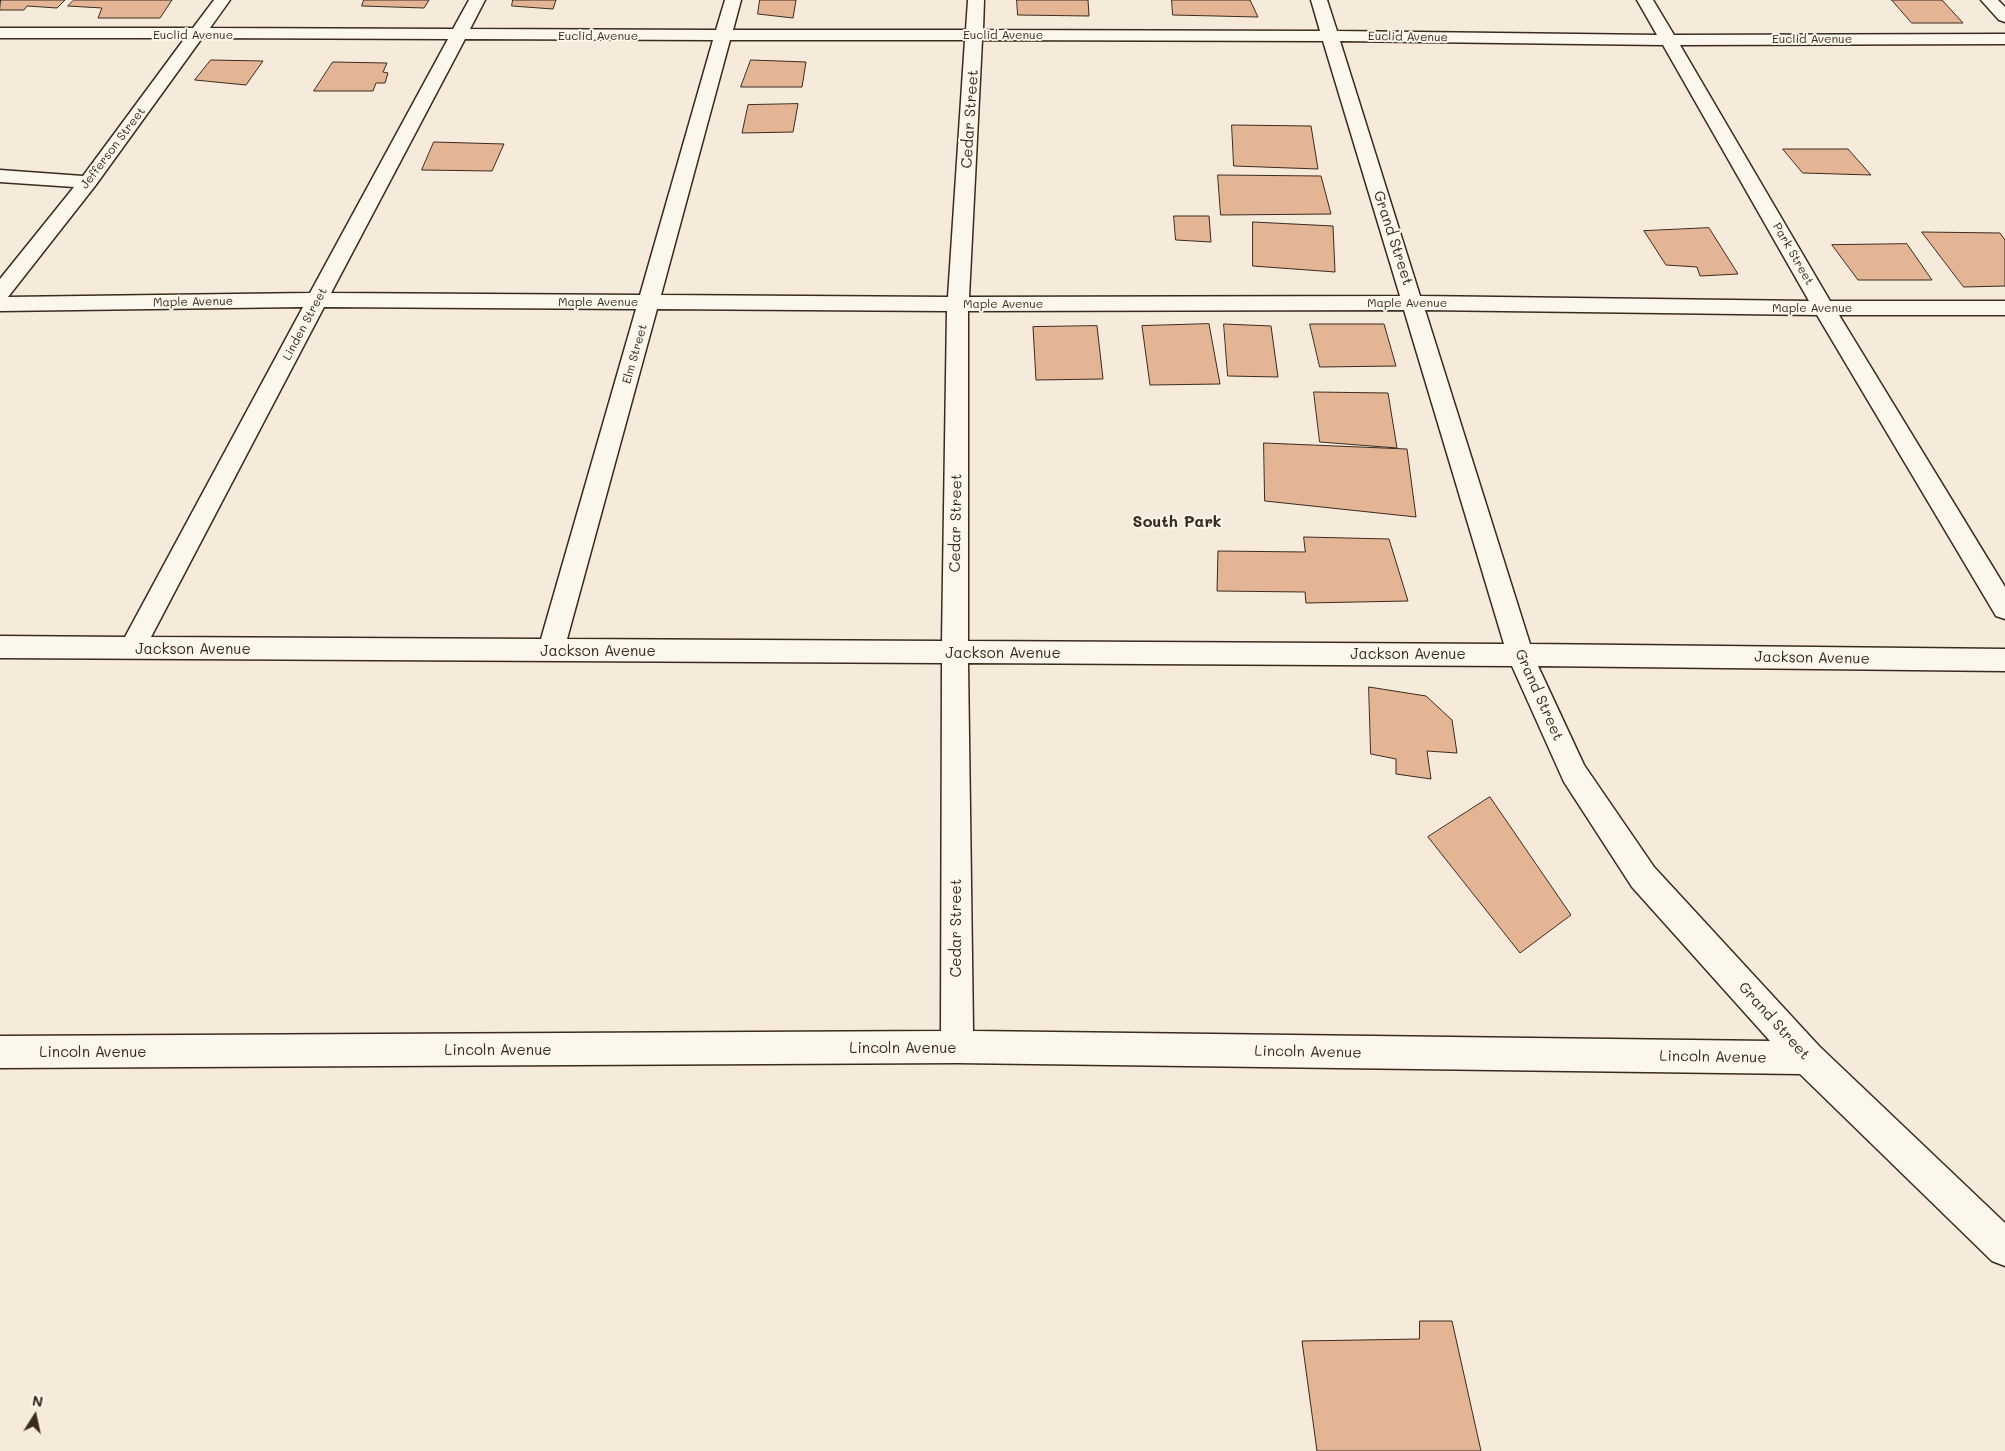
<!DOCTYPE html>
<html>
<head>
<meta charset="utf-8">
<style>
  body { margin:0 }
  #map { position:relative; width:2005px; height:1451px; overflow:hidden; background:#f6eadb; font-family:Mali,sans-serif }
  canvas { display:block }
  .north { position:absolute; left:10px; top:1391px; width:50px; height:50px; -webkit-text-stroke:4px #fbf7ec; paint-order:stroke; rotate:10deg; font-size:14px; font-weight:700; line-height:20px; text-align:center; color:#3b2a1e }
  .north::after { content:''; display:block; margin:auto; width:18px; height:22px; background:#3b2a1e; clip-path:polygon(50% 0,100% 100%,50% 72%,0 100%) }
</style>
</head>
<body>
<div id="map">
<canvas width="2005" height="1451"></canvas>
<div class="north">N</div>
</div>
<script>
const ctx = document.querySelector('canvas').getContext('2d');
ctx.lineJoin = 'round';
function fill(path, color) {
  ctx.fillStyle = color;
  ctx.fill(path, 'evenodd');
}
function trace(path, color, width, dash) {
  ctx.strokeStyle = color;
  ctx.lineWidth = width;
  ctx.lineCap = dash ? 'butt' : 'round';
  ctx.setLineDash(dash || []);
  ctx.stroke(path);
}
function label(font, color, halo, rows, align = 'center') {
  ctx.font = font + ' Mali,sans-serif';
  ctx.lineWidth = 4;
  ctx.setLineDash([]);
  ctx.textBaseline = 'middle';
  ctx.strokeStyle = halo;
  ctx.fillStyle = color;
  for (const [text, x, y, turn = 0] of rows) {
    ctx.save();
    ctx.translate(x, y);
    ctx.rotate((+turn || 0) * Math.PI / 180);
    ctx.textAlign = isNaN(turn) ? turn : align;
    if (halo) ctx.strokeText(text, 0, 0);
    ctx.fillText(text, 0, 0);
    ctx.restore();
  }
}
const building = new Path2D(`
  M 1,0 L 65,0 L 57,8 L 27,6 L 24,10 L 0,10 Z
  M 74,0 L 172,0 L 160,18 L 98,18 L 102,8 L 68,6 Z
  M 364,0 L 429,0 L 424,8 L 362,6 Z
  M 513,0 L 556,0 L 553,9 L 512,6 Z
  M 760,0 L 796,0 L 793,18 L 758,14 Z
  M 1017,0 L 1088,0 L 1089,16 L 1018,15 Z
  M 1172,0 L 1250,0 L 1258,17 L 1173,15 Z
  M 1892,0 L 1942,0 L 1963,23 L 1912,23 Z
  M 211,60 L 263,61 L 246,85 L 195,80 Z
  M 751,60 L 806,62 L 802,87 L 741,87 Z
  M 333,62 L 387,63 L 383,72 L 388,73 L 385,83 L 376,83 L 373,91 L 314,91 Z
  M 798,104 L 793,132 L 742,133 L 748,105 Z
  M 1232,125 L 1311,126 L 1318,169 L 1234,166 Z
  M 434,142 L 504,144 L 492,171 L 422,170 Z
  M 1783,149 L 1848,149 L 1871,175 L 1803,173 Z
  M 1218,175 L 1321,176 L 1331,214 L 1221,215 Z
  M 1174,216 L 1209,216 L 1211,242 L 1176,240 Z
  M 1253,222 L 1333,226 L 1335,272 L 1253,266 Z
  M 1709,228 L 1738,274 L 1700,276 L 1697,267 L 1666,265 L 1644,231 Z
  M 1922,232 L 2000,233 L 2005,240 L 2005,286 L 1964,287 Z
  M 1907,244 L 1932,280 L 1858,280 L 1832,245 Z
  M 1209,324 L 1220,384 L 1150,385 L 1142,326 Z
  M 1224,324 L 1271,326 L 1278,377 L 1228,376 Z
  M 1310,324 L 1384,324 L 1396,366 L 1320,367 Z
  M 1097,326 L 1103,379 L 1036,380 L 1033,327 Z
  M 1314,392 L 1388,393 L 1397,448 L 1320,442 Z
  M 1264,443 L 1407,449 L 1416,517 L 1265,501 Z
  M 1304,537 L 1389,539 L 1408,601 L 1306,603 L 1305,592 L 1217,591 L 1218,551 L 1305,552 Z
  M 1369,687 L 1426,696 L 1452,720 L 1457,753 L 1427,751 L 1431,779 L 1396,774 L 1396,759 L 1371,754 Z
  M 1490,797 L 1571,915 L 1520,953 L 1428,837 Z
  M 1420,1321 L 1452,1321 L 1481,1451 L 1317,1451 L 1302,1341 L 1419,1339 Z`);
fill(building, '#e4b595');
trace(building, '#3b2a1e', 1);
const street = new Path2D(`
  M 214,0 L 230,0 L 210,28 L 453,29 L 469,0 L 485,0 L 470,29 L 716,30 L 725,0 L 741,0 L 733,30 L 966,30 L 968,0 L 984,0 L 983,30 L 1320,31 L 1311,0 L 1327,0 L 1337,31 L 1657,35 L 1637,0 L 1653,0 L 1674,35 L 2005,34 L 2005,44 L 1680,45 L 1830,301 L 2005,301 L 2005,315 L 1839,315 L 2005,587 L 2005,619 L 1996,616 L 1817,315 L 1425,310 L 1530,644 L 2005,649 L 2005,671 L 1538,666 L 1584,765 L 1654,867 L 1819,1046 L 2005,1223 L 2005,1266 L 1992,1261 L 1800,1074 L 957,1063 L 0,1068 L 0,1036 L 941,1031 L 942,663 L 0,658 L 0,636 L 125,637 L 303,307 L 0,311 L 0,279 L 74,187 L 0,182 L 0,170 L 83,176 L 185,38 L 0,38 L 0,28 L 193,28 ZM 202,38 L 448,39 L 310,293 L 8,297 L 95,186 ZM 465,39 L 713,40 L 640,295 L 331,293 ZM 730,40 L 965,40 L 948,297 L 661,295 ZM 982,40 L 1323,41 L 1400,296 L 969,297 ZM 1340,41 L 1663,45 L 1809,301 L 1420,296 ZM 324,307 L 636,309 L 541,639 L 151,637 ZM 657,309 L 947,311 L 942,641 L 567,639 ZM 1404,310 L 1504,644 L 968,641 L 968,311 ZM 968,663 L 1512,666 L 1564,782 L 1632,887 L 1770,1041 L 973,1031 Z
  M 1981,0 L 1998,0 L 2005,7 L 2005,22 L 1999,20 Z`);
trace(street, '#3b2a1e', 3);
fill(street, '#fbf7ec');
label('12px', '#3b2a1e', '#fbf7ec', [
  ["Euclid Avenue",193,35],
  ["Euclid Avenue",1003,35],
  ["Euclid Avenue",598,36],
  ["Euclid Avenue",1408,37,1],
  ["Euclid Avenue",1812,39],
  ["Jefferson Street",113,148,-53],
  ["Park Street",1793,254,60],
  ["Maple Avenue",193,302,-1],
  ["Maple Avenue",598,302],
  ["Maple Avenue",1407,303],
  ["Maple Avenue",1003,304],
  ["Maple Avenue",1812,308],
  ["Linden Street",305,324,-62],
  ["Elm Street",635,354,-74]
]);
label('15px', '#3b2a1e', '#fbf7ec', [
  ["Cedar Street",970,119,-86],
  ["Grand Street",1393,238,72],
  ["Cedar Street",956,523,-89],
  ["Jackson Avenue",193,649],
  ["Jackson Avenue",598,651],
  ["Jackson Avenue",1003,653],
  ["Jackson Avenue",1408,654],
  ["Jackson Avenue",1812,658,1],
  ["Grand Street",1539,695,66],
  ["Cedar Street",956,928,-90],
  ["Grand Street",1774,1021,48],
  ["Lincoln Avenue",903,1048],
  ["Lincoln Avenue",498,1050],
  ["Lincoln Avenue",93,1052],
  ["Lincoln Avenue",1308,1052,1],
  ["Lincoln Avenue",1713,1057,1]
]);
label('bold 16px', '#3b2a1e', '#fbf7ec', [
  ["South Park",1177,522]
]);
</script>
</body>
</html>
